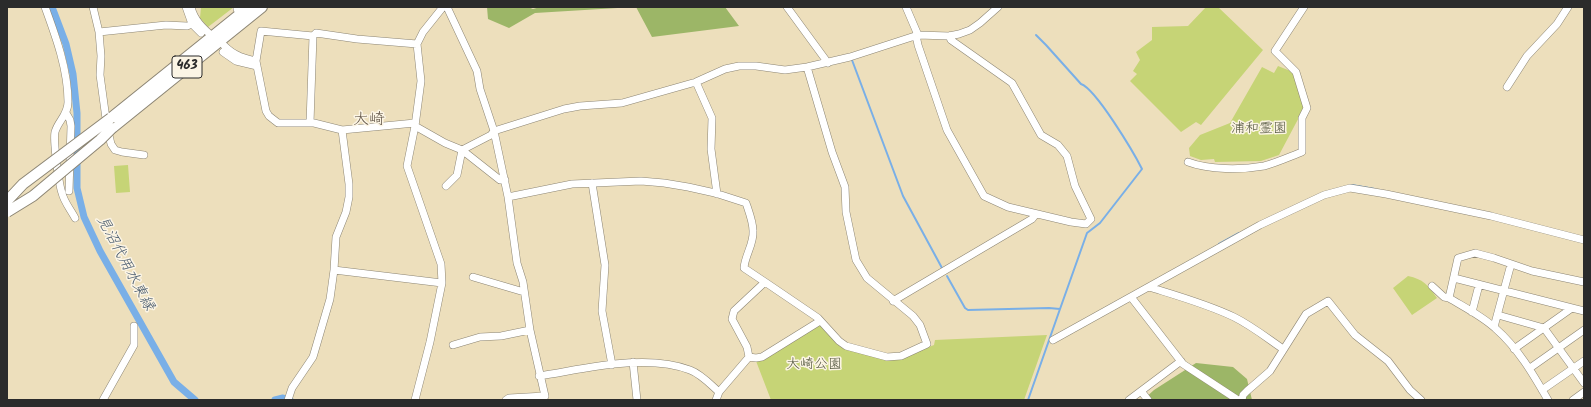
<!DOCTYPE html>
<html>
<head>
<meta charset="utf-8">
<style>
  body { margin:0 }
  #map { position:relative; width:1591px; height:407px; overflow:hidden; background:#eddfbc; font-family:Kalam,sans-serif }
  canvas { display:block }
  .frame { position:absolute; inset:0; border:8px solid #2b2b2b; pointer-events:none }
</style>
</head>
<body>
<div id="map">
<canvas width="1591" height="407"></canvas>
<div class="frame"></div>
</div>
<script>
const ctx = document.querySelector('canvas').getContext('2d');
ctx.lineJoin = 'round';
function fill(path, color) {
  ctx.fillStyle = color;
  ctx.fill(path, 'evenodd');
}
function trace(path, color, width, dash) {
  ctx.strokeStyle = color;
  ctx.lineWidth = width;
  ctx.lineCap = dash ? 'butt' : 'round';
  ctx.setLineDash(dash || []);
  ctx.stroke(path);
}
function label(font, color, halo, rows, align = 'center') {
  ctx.font = font + ' Kalam,"Klee One",sans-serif';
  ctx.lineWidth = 3;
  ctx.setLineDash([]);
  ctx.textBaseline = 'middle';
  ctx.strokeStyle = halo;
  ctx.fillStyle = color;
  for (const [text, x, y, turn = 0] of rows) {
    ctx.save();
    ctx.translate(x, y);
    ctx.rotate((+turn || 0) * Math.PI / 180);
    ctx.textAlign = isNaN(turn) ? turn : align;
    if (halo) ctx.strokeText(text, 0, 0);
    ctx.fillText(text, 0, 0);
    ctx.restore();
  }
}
fill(new Path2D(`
  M 201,7 L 234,7 L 208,27 L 200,18 Z
  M 1206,7 L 1218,7 L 1263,50 L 1201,125 L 1196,122 L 1181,132 L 1130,81 L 1137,74 L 1133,71 L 1140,60 L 1136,52 L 1152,40 L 1152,27 L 1188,26 Z
  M 1278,66 L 1293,72 L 1304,108 L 1279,155 L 1261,161 L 1215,162 L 1214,159 L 1201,160 L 1190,156 L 1189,148 L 1200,135 L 1230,123 L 1262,67 L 1274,73 Z
  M 128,165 L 130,192 L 116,193 L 114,166 Z
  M 1408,276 C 1423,279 1428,285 1437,298 L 1412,315 L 1393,288 Z
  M 816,325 L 821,325 L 838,343 L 901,358 L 934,345 L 935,340 L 1047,335 L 1024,400 L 771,400 L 756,361 Z`), '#c6d476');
fill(new Path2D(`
  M 487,7 L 528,7 L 533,9 L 540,7 L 634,7 L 535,13 L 509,28 L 488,19 Z
  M 636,7 L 725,7 L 739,26 L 652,37 Z
  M 1196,363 L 1233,367 L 1247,379 L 1252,400 L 1143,400 L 1154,390 Z`), '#9cb667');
trace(new Path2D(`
  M 1036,35 L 1046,45 L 1081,84 C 1096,89 1134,153 1142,169 L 1100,223 L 1087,233 L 1060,309
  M 852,60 L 903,196 L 942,268
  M 1352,185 L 1375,189
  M 1219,244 L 1239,233
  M 947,276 L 965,308 L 968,310 L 1049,308 L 1060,309 L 1028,400`), '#79afe7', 2);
trace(new Path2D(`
  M 52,7 L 66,44 L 73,74 L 77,113 L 77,188 L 84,217 L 100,251 L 174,382 L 195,400
  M 275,400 L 283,398 L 290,400`), '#79afe7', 7);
const minor = new Path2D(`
  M 45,7 C 56,37 68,70 68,102 C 68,115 58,121 55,132 C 53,140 59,185 62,193 C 64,202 71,210 75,218
  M 93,7 L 99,32 L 101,56 L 100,75 L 107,126 L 111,144 L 115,150 L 122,152 L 144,155
  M 186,7 L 192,24 L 201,33
  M 191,7 C 194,20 203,28 212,36
  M 447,7 L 477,71 L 480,89 L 494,131 L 508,197 L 517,263 L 523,282 L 530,330 L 545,396 L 509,398 L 506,400
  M 787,7 L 828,63
  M 906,7 L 918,35
  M 237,9 L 237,7
  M 99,32 L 166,25 L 187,26 L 192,24
  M 916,35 L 918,45 L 947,130 L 984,196 L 1008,207 L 1071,222 L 1086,224 L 1091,219 L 1075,186 L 1067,156 L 1058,145 L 1041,135 L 1012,83 L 951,40 L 949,36
  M 313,36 L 316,33 L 357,39 L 417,44
  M 220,41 C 230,53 240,58 256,61
  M 223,52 L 236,61 L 257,66
  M 696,82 L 712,118 L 711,149 L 717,194
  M 1507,87 L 1527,56 L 1557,24 L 1568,7
  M 66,113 L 70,120 L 71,126 L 69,191
  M 310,123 L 313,36 L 261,31 L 256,61 L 266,111 L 269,116 L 278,123 L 314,123 L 342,130 L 415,123
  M 415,126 L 445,143 L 462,150 L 491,135 L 494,131 L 564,109 L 580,106 L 622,103 L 696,82 L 725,69 L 739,66 L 756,66 L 785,70 L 807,67 L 850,57 L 918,35 L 949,36 L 959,34 L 970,30 L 980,23 L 998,7
  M 1188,162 C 1209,170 1241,170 1264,166 C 1276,163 1289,157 1302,152 L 1302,118 L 1307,108 L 1296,72 L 1275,51 L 1304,7
  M 592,183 L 605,265 L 602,311 L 612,365
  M 446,186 L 457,175 L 462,150 L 500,180 L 505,180
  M 508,197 L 572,184 L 641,181 L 664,183 L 688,187 L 715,193 L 746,203 C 749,212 753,222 753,231 C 754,244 745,255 744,268 L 765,282 L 734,311 L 732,319 L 747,347 L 749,357 L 719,392 L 716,400
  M 334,270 L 442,283
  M 473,277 L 524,292
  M 1454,278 L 1572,308
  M 765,282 L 818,318 L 839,341 L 846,346 L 887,357 L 901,356 L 927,344 L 920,325 L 913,316 L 867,278 L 856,260 L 846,212 L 845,187 L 832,152 L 807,67
  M 1432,286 L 1444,297 L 1449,298 C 1464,307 1482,316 1495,328 C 1518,348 1533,374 1548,400
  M 1149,287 C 1178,296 1207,304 1234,317 C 1252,326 1267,338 1283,349
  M 1131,297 L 1183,364 L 1238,400
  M 1449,298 L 1458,258 L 1475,253 L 1494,258 L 1532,271 L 1584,282
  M 893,301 L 1032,219 L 1036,214
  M 1472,312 L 1479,285
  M 1498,315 L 1544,328 L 1584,383
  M 1494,327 L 1511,264
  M 1053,340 L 1260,225 L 1324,195 L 1350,188 L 1386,194 L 1491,216 L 1584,240
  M 453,345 L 480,337 L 501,336 L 530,330
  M 1514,349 L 1572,308 L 1584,311
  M 749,357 L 756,358 L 762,357 L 820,321
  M 633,362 L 637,400
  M 1530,368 L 1584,330
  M 539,376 C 585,369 646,353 690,370 C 701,374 710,384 719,392
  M 1542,390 L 1584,361
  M 1141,391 L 1148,400
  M 103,400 L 134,345 L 134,326
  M 288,400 L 292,388 L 313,357 L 330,299 L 334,270 L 336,237 L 346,212 L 349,197 L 349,184 L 342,130
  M 415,400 L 430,342 L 442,283 L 441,264 L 407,166 L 415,126 L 421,81 L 417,44 L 423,32 L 443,7
  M 1129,400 L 1181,361
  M 1242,400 L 1243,395 L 1247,391 L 1270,371 L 1306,314 L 1328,301 L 1355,335 L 1388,361 L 1410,390 L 1421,400
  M 1573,400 L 1584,392`);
const highway = new Path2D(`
  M 111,118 L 249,7
  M 112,128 L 262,7`);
trace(minor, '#8c8574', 8);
trace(highway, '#8c8574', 12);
trace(minor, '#fff', 7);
trace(highway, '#fff', 10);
const highwayBridge = new Path2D(`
  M 7,201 L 23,184 L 111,118
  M 7,212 L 33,196 L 100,140 L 112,128`);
trace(highwayBridge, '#8c8574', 12, []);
trace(highwayBridge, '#fff', 10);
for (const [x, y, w] of [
  [187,67,30]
]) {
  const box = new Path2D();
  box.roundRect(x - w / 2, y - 11, w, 22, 3);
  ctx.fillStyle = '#fcf5e5';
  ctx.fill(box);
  trace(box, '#2b2b2b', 1);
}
label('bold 13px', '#2b2b2b', null, [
  ["463",187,67]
]);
label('14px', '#52553e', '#fcf5e5', [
  ["浦和霊園",1259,130],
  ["大崎公園",814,366]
]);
label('italic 15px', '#46596d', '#fcf5e5', [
  ["見沼代用水東縁",124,264,62]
]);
label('16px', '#625648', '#fcf5e5', [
  ["大崎",369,121]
]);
</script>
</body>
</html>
